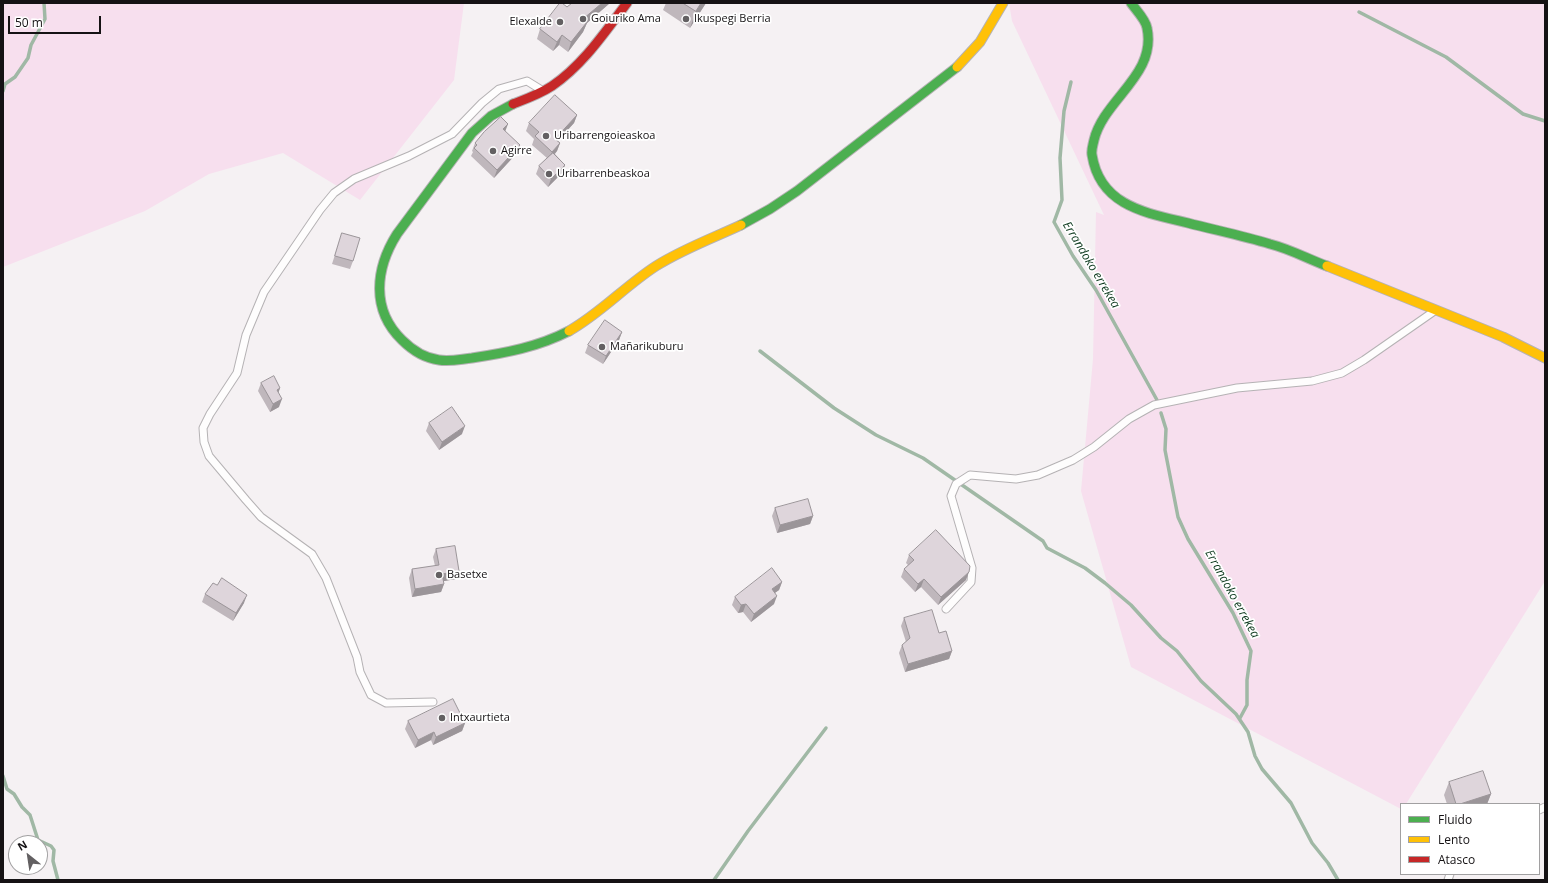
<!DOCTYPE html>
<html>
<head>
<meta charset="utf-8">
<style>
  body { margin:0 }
  #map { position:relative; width:1548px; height:883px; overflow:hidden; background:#f5f1f3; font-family:"Open Sans",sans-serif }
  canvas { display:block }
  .frame { position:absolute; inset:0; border:4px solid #151214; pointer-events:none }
  .legend { position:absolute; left:1400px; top:803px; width:140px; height:72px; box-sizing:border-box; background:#fff; border:1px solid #a1a0a1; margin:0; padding:5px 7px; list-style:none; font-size:12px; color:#151214 }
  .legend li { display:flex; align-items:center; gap:8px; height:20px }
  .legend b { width:20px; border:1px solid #a1a0a1 }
  .north { position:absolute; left:8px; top:835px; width:40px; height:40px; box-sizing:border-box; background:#fff; border:1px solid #a1a0a1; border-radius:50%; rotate:330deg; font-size:11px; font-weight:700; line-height:16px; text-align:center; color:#151214 }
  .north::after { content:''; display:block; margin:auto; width:14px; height:18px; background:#636062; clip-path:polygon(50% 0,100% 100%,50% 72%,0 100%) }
  .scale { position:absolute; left:8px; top:16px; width:93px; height:18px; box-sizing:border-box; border:2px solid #151214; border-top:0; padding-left:5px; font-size:12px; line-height:14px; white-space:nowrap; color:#151214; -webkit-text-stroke:3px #fff; paint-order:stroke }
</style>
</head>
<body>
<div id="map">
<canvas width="1548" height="883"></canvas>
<div class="frame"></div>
<ul class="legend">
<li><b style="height:5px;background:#4caf50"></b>Fluido</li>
<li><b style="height:5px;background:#ffc107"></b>Lento</li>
<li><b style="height:5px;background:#c62828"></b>Atasco</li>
</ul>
<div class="north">N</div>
<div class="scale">50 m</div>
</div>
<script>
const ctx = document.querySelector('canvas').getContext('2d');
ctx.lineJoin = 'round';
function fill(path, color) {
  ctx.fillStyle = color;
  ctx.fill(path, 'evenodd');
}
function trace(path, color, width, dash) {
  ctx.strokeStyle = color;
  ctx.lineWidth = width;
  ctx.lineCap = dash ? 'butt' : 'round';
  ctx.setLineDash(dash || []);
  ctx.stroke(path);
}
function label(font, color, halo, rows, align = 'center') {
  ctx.font = font + ' "Open Sans",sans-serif';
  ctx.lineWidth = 3.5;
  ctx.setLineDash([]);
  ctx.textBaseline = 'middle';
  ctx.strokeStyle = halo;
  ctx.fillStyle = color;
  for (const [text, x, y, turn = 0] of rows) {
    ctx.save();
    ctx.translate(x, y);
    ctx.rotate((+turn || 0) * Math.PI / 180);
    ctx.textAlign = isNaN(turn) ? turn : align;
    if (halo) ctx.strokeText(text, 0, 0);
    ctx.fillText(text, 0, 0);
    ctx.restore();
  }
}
fill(new Path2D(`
  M 3,3 L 464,3 L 454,80 L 360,200 L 283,153 L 209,174 L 145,211 L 3,267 Z
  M 1009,3 L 1545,3 L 1545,581 L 1406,804 L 1401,804 L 1401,809 L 1131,667 L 1081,491 L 1093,359 L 1096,212 L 1104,215 L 1012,21 Z`), '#f7dfee');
trace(new Path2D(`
  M 1359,12 L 1446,57 L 1523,114 L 1545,121
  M 1071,82 L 1064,111 L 1060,158 L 1062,200 L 1054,222 L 1073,256 L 1096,290 L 1157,400
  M 3,91 L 5,84 L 15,77 L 28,58 L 31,45 L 45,19 L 44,3
  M 760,351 L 834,408 L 876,435 L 923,458 L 1043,541 L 1047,548 L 1085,568 L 1105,583 L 1131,605 L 1161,638 L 1177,651 L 1201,681 L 1236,714 L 1248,732 L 1255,756 L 1262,769 L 1291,803 L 1312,843 L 1328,863 L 1338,880
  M 1161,413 L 1166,429 L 1165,450 L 1178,517 L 1188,539 L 1233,613 L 1251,651 L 1247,680 L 1247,705 L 1240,718
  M 3,776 L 7,789 L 14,794 L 22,807 L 30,815 L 38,840 L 51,846 L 54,850 L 53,861 L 58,880
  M 714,880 L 748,831 L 826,728`), '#a0b8a5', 3.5);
const lane = new Path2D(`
  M 946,609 L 971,582 L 972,568 L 951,496 L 956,484 L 970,475 L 1016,479 L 1038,475 L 1073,460 L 1094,447 L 1129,419 L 1154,405 L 1237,388 L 1312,381 L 1342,373 L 1364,360 L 1433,312
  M 433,702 L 386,703 L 371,695 L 360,672 L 357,657 L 326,578 L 312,554 L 261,517 L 246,500 L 209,456 L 204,442 L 203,428 L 210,414 L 237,373 L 246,335 L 264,292 L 320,210 L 334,193 L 354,179 L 409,156 L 452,134 L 482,103 L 499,89 L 527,81 L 540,89
  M 1539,810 L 1545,807
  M 1448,880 L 1450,874`);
const fast = new Path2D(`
  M 1131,3 C 1136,10 1146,20 1147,28 C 1157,75 1104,99 1094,140 C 1093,145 1091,150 1092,155 C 1100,206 1146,213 1188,223 C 1215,230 1243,236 1270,244 C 1290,249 1308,259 1327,266
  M 513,104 L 491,116 L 472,133 L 397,234 C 375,269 371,310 402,340 C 412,350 424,358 439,360 C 450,362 461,359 472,358 C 505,353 538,347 569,331
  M 741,225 L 770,209 L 797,191 L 957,67`);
const slow = new Path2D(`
  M 957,67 L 980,42 L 1003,3
  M 1327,266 L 1503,337 L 1545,358
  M 569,331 C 601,313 625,286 656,266 C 683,249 713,238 741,225`);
const jam = new Path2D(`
  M 513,104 C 526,99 540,94 552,86 C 583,65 605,32 627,3`);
trace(lane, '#b5b2b4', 9);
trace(fast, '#b5b2b4', 11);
trace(slow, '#b5b2b4', 11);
trace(jam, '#b5b2b4', 11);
trace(lane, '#fefdfd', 7);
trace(fast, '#4caf50', 9);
trace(slow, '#ffc107', 9);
trace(jam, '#c62828', 9);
fill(new Path2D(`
  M 572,3 L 610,3 L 587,23 L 583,32 L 568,52 L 559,45 L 553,51 L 537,39 L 540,29 Z
  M 666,3 L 706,3 L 690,28 L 663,10 Z
  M 577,115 L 574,123 L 558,141 L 560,143 L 557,151 L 555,154 L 565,165 L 562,173 L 548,187 L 536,174 L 539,166 L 547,158 L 532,145 L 534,139 L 526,131 L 529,123 Z
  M 505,132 L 520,145 L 517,153 L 494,178 L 471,156 L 473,152 L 472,151 L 475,143 Z
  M 342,233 L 353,261 L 350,269 L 332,264 Z
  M 622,332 L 619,340 L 603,364 L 585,353 L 588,345 Z
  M 261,383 L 280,388 L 278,394 L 279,407 L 270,412 L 258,391 Z
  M 429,423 L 462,434 L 439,450 L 426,431 Z
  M 775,508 L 813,516 L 810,524 L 777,533 L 772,516 Z
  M 436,549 L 456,579 L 443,581 L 444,584 L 441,592 L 412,597 L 409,578 L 412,569 L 435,566 L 433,557 Z
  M 909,555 L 966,580 L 938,605 L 921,587 L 915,592 L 901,577 L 904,569 L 908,565 L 906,563 Z
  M 782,582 L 779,590 L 775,593 L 774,604 L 751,622 L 743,612 L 738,613 L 732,605 L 735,597 Z
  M 205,594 L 244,603 L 233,621 L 202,602 Z
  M 904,618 L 939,633 L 952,651 L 949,659 L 905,672 L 899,653 L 902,645 L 906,642 L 901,626 Z
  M 408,721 L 465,723 L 462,731 L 433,745 L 431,740 L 415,748 L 405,729 Z
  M 1449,782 L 1491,794 L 1487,804 L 1447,804 L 1444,795 Z`), '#bfb7bc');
fill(new Path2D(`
  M 602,3 L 610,3 L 587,23 L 583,32 L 568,52 L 571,42 L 583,19 Z
  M 701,3 L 706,3 L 690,28 L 696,11 Z
  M 562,35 L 559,45 L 553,51 L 557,42 Z
  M 577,115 L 574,123 L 552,147 L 555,139 Z
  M 508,124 L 505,132 L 503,129 Z
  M 560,143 L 557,151 L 549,160 L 552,152 Z
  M 520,145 L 517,153 L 494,178 L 497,170 Z
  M 565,165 L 562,173 L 548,187 L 551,179 Z
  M 622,332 L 619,340 L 603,364 L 606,356 Z
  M 280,388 L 277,396 L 277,390 Z
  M 282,399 L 279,407 L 270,412 L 273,404 Z
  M 465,426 L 462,434 L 439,450 L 442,442 Z
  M 813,516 L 810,524 L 777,533 L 780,525 Z
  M 459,571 L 456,579 L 439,582 L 442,574 Z
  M 969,572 L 966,580 L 938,605 L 941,597 Z
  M 924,579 L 921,587 L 915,592 L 918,584 Z
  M 782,582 L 779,590 L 769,597 L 772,589 Z
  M 444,584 L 441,592 L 412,597 L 415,589 Z
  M 247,595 L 244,603 L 233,621 L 236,613 Z
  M 777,596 L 774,604 L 751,622 L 754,614 Z
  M 746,604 L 743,612 L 738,613 L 741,605 Z
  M 952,651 L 949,659 L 905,672 L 908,664 Z
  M 465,723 L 462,731 L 433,745 L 436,737 Z
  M 434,732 L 431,740 L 415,748 L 418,740 Z
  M 1491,794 L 1487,804 L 1460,804 Z`), '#9b9599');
const building = new Path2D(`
  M 560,3 L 562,3 L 567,7 L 572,3 L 602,3 L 583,19 L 587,22 L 571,42 L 562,35 L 557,42 L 540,29 Z
  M 683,3 L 701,3 L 696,11 Z
  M 555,95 L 577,115 L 555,139 L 560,143 L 552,152 L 535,136 L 539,132 L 529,123 Z
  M 501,117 L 508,124 L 503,129 L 520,145 L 497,170 L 474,148 L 477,145 L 475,143 L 484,132 Z
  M 553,153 L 565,165 L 551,179 L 539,166 Z
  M 342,233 L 360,238 L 353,261 L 335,256 Z
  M 605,320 L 622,332 L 606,356 L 588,345 Z
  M 274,376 L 280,388 L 277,390 L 282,399 L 273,404 L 261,383 Z
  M 452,407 L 465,426 L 442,442 L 429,423 Z
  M 808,499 L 813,516 L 780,525 L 775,508 Z
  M 936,530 L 970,566 L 969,572 L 941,597 L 924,579 L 918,584 L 904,569 L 914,560 L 909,555 Z
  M 455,546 L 459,571 L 442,574 L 444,584 L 415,589 L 412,569 L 439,565 L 436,549 Z
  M 772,568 L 782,582 L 772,589 L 777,596 L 754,614 L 746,604 L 741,605 L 735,597 Z
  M 222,578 L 247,595 L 236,613 L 205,594 L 213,583 L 217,585 Z
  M 932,610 L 939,633 L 946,631 L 952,651 L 908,664 L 902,645 L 910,638 L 904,618 Z
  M 453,699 L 465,723 L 436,737 L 434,732 L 418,740 L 408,721 Z
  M 1483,771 L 1491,794 L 1460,804 L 1456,804 L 1449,782 Z`);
fill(building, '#ded5db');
trace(building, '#9b9599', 1);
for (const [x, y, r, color] of [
  [583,19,4,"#636062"],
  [686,19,4,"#636062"],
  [560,22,4,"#636062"],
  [546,136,4,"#636062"],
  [493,151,4,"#636062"],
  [549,174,4,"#636062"],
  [602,347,4,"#636062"],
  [439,575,4,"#636062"],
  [442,718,4,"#636062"]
]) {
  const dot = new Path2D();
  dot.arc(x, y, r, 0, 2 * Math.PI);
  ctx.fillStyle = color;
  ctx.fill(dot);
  trace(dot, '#fff', 1.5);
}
label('11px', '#151214', '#fff', [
  ["Goiuriko Ama",591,19],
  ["Ikuspegi Berria",694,19],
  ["Elexalde",552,22,"right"],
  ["Uribarrengoieaskoa",554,136],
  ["Agirre",501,151],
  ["Uribarrenbeaskoa",557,174],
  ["Mañarikuburu",610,347],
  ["Basetxe",447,575],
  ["Intxaurtieta",450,718]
], 'left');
label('italic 12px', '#0f3b20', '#fff', [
  ["Errandoko errekea",1091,265,59],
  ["Errandoko errekea",1232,594,61]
]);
</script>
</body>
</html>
